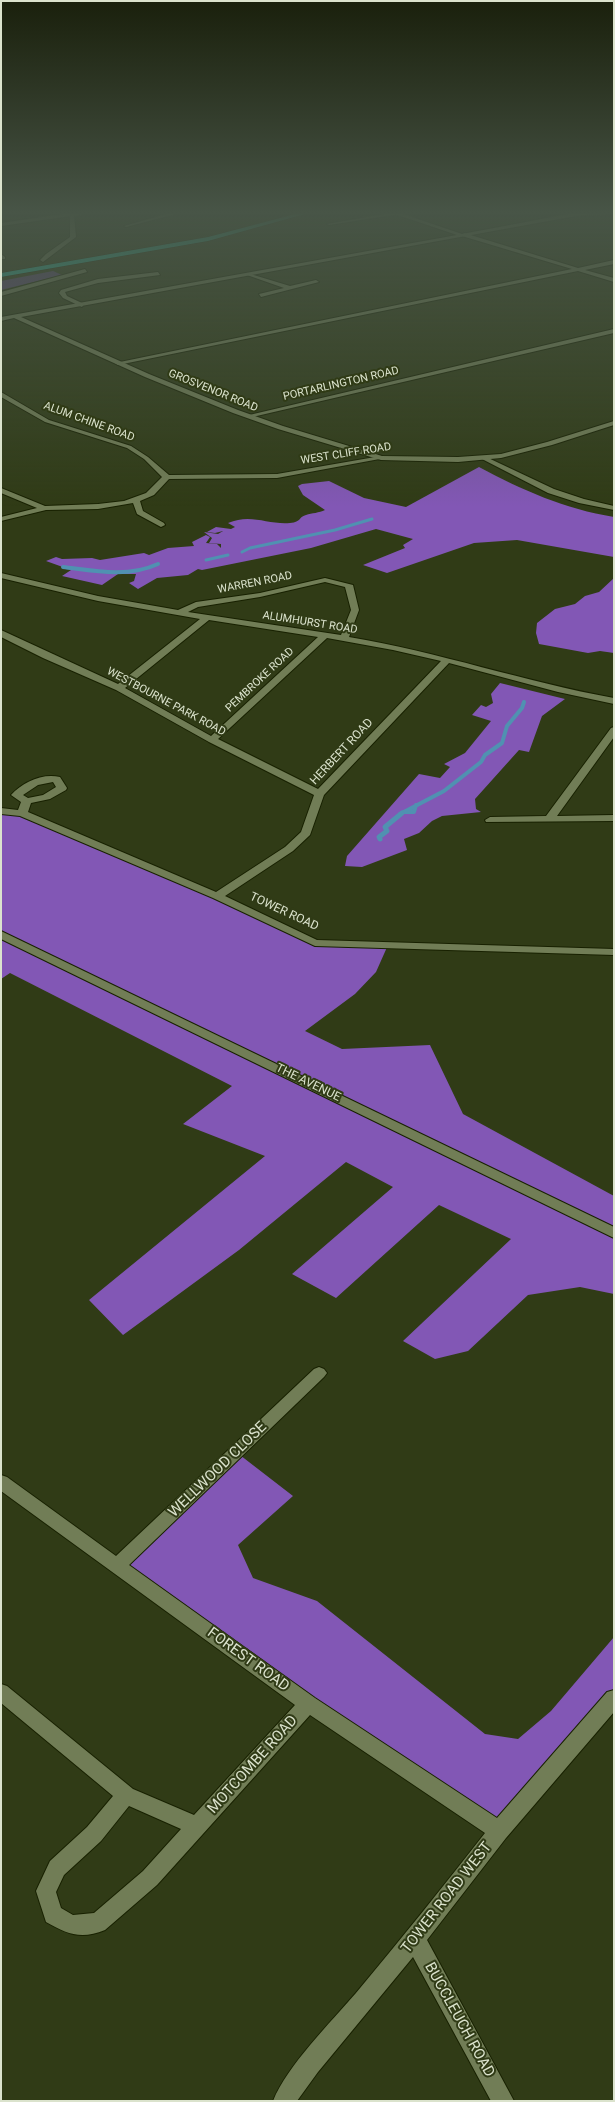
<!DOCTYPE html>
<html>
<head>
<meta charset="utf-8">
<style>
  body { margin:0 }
  #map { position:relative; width:615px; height:2102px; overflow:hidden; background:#303b16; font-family:Roboto,sans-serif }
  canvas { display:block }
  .frame { position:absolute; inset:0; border:2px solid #dbe3cd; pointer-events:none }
</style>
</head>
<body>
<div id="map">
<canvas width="615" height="2102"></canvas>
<div class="frame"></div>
</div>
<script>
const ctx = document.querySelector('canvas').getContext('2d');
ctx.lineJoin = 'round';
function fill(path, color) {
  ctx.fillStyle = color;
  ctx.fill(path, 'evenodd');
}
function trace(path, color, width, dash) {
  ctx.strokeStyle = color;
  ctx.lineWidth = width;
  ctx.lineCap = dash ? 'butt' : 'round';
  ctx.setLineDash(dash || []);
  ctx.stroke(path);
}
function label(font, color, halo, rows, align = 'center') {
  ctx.font = font + ' Roboto,sans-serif';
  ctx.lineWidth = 4;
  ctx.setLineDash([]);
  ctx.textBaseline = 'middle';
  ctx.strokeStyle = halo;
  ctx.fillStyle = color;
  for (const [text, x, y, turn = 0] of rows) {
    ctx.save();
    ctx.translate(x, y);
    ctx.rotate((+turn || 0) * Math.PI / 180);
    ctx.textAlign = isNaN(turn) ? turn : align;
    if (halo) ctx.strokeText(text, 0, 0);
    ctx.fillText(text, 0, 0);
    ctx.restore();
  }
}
fill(new Path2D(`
  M 53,271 L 62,275 L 1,290 L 1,281 Z`), '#5f4580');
fill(new Path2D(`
  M 479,467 C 522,490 565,509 614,517 L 614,557 L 517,540 L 474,543 L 387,573 L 363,565 L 405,548 L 403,545 L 413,539 L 376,529 L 311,548 L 202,570 L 198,569 L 188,575 L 157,578 L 138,589 L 129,583 L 134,581 L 136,574 L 118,574 L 102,585 L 62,576 L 71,570 L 46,561 L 56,557 L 62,559 L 92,558 L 100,560 L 144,553 L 149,555 L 168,548 L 194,546 L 192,542 L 206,535 L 210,537 L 206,543 L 217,544 L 221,548 L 221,544 L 209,543 L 212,538 L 204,532 L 218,534 L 223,531 L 215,533 L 207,532 L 216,527 L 231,529 L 235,527 L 228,523 C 251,513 268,525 290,523 C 302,522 298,517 306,515 C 312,513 319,513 325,510 L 303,495 L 298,486 L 302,484 L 329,481 L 364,498 L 406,507 Z
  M 614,578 L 614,653 L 600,651 L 588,653 L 539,644 L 536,633 L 537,623 L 555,609 L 575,604 L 585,596 L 599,592 Z
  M 500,683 L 565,699 L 542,716 L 529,752 L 519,750 L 475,799 L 476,809 L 481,812 L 442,816 L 432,821 L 419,833 L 404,839 L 407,850 L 362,867 L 345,866 L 347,856 L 419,774 L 440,778 L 450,767 L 444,764 L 465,753 L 491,721 L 472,715 L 481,705 L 486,707 L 493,703 L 491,694 Z
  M 1,811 L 22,813 L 315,943 L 388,945 L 376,972 L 355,994 L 305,1031 L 342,1049 L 430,1045 L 463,1114 L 614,1196 L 614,1294 L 580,1287 L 528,1295 L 468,1351 L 435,1359 L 403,1341 L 511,1239 L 439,1205 L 336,1298 L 292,1274 L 393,1187 L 346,1162 L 239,1250 L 123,1335 L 89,1300 L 265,1156 L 183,1124 L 232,1086 L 10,973 L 1,979 Z
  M 236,1452 L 293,1496 L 238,1545 L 253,1578 L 317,1601 L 485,1734 L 518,1739 L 551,1711 L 614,1637 L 614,1698 L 499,1831 L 117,1566 Z`), '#8257b5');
trace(new Path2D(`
  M 242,552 L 250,548 L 335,530 L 372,519
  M 206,560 L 228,555`), '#5091b1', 3);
trace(new Path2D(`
  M 63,567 C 95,571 127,578 158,564
  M 405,812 L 414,812 L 416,805
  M 400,814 L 444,791 L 481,762 L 485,755 L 502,743 L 507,726 L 522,708 L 524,702`), '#5091b1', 4);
trace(new Path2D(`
  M 380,839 L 379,837 L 387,831 L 385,827 L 402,813`), '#5091b1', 5);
const minor = new Path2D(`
  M 78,212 L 92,212 L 74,216 L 76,237 L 43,262 L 40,260 L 46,254 L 70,237 L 70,216 L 1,226 L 1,223 Z
  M 174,212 L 183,212 L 126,227 L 124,226 Z
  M 397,212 L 411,212 L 329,225 L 327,224 Z
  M 464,233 L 578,268 L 614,260 L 614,264 L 585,270 L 614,278 L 614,282 L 578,271 L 118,365 L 115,363 L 572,269 L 462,236 Z
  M 1,254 L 5,257 L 5,259 L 1,259 Z
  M 85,269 L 87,272 L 1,296 L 1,292 Z
  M 158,272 L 160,275 L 98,283 L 65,292 L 67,296 L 84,304 L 82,307 L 63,298 L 59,293 L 61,290 L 98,279 Z
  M 247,273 L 290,286 L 316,280 L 319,282 L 261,297 L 259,294 L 284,288 L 247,275 Z
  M 614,329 L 614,333 L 248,418 L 245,416 Z
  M 1,392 L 49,420 L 131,446 L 148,457 L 169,475 L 277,474 L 381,456 L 385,458 L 277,478 L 169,479 L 154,495 L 140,501 L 143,511 L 164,523 L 165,525 L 161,527 L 137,514 L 133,503 L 98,509 L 46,510 L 1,521 L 1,517 L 37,508 L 1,493 L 1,488 L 45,506 L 98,504 L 124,501 L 146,493 L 162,477 L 144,459 L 127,448 L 45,422 L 1,397 Z
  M 484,456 L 554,489 L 584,499 L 614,506 L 614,510 L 579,503 L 548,493 L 482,459 L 480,458 Z
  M 1,573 L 98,596 L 178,610 L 196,602 L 260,593 L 325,578 L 353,585 L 359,610 L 349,637 C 439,652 525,682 614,698 L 614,704 L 558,692 L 449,663 L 324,795 L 310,835 L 293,851 L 225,896 L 317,940 L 614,949 L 614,955 L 315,946 L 213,898 L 20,816 L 1,814 L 1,808 L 18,810 L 21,802 L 11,795 C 23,782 42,773 60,777 L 67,788 L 66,790 L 50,799 L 31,803 L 28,812 L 216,892 L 285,847 L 301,832 L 314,795 L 209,742 L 116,690 L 43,658 L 1,637 L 1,630 L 118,684 L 200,619 L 98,601 L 1,578 ZM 325,582 L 345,587 L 351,610 L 341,635 L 188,612 L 198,607 L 260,597 ZM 209,620 L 318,637 L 211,736 L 125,688 ZM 327,638 L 393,650 L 441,661 L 318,789 L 218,739 ZM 53,782 L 56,787 L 43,795 L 28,798 L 23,795 L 38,785 Z
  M 614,727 L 614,737 L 557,816 L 614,815 L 614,821 L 486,822 L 485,820 L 490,817 L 546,816 L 611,728 Z
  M 319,1367 L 324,1369 L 327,1373 L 324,1377 L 129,1565 L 315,1698 L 497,1818 L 607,1692 L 614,1690 L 614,1712 L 506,1838 L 427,1940 L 514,2101 L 491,2101 L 413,1957 L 318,2072 L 297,2101 L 273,2101 C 287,2066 331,2022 356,1993 C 400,1940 443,1887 485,1833 L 310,1715 L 157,1885 L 105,1930 C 81,1940 67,1934 46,1922 L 36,1891 L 50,1861 L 87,1827 L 113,1796 L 1,1703 L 1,1684 L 7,1686 L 133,1789 L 194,1815 L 295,1705 L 1,1491 L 1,1475 L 7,1477 L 116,1556 L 314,1369 ZM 129,1806 L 181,1829 L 143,1871 L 94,1913 L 73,1915 L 61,1908 L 56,1892 L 64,1875 L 101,1841 Z`);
const tertiary = new Path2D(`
  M 389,212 L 397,212 L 462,234 L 579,212 L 614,212 L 614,214 L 581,215 L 21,317 L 149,374 L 238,410 L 283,426 L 382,456 L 458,457 L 501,454 L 547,442 L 614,421 L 614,425 L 552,445 L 501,458 L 458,462 L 381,460 L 278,429 L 233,413 L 145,377 L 14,318 L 1,321 L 1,317 L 457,235 Z`);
const secondary = new Path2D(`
  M 1,931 L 614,1227 L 614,1238 L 1,939 Z`);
const trunk = new Path2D(`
  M 303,212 L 312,212 L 208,241 L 1,277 L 1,273 L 208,237 Z`);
trace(minor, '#182100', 2);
trace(tertiary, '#182100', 2);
trace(secondary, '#182100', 2);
trace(trunk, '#182100', 1);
fill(minor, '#717d56');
fill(tertiary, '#717d56');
fill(secondary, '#717d56');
fill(trunk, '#28c4ac');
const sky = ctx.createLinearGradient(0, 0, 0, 507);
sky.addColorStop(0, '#1a200c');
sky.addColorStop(0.42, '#485547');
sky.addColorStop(1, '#48554700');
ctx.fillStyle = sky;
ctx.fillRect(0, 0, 615, 507);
label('11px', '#dbe3cd', '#303b16', [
  ["PORTARLINGTON ROAD",341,384,-13],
  ["GROSVENOR ROAD",213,391,22],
  ["ALUM CHINE ROAD",89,422,20],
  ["WEST CLIFF ROAD",346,454,-9],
  ["WARREN ROAD",255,583,-11],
  ["ALUMHURST ROAD",310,623,9],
  ["PEMBROKE ROAD",260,680,-43],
  ["WESTBOURNE PARK ROAD",166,702,28]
]);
label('12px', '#dbe3cd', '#303b16', [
  ["HERBERT ROAD",342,752,-47],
  ["TOWER ROAD",284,912,25],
  ["THE AVENUE",308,1083,26]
]);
label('15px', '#dbe3cd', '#303b16', [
  ["WELLWOOD CLOSE",218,1470,-44],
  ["FOREST ROAD",248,1660,36],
  ["MOTCOMBE ROAD",253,1765,-48],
  ["TOWER ROAD WEST",447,1898,-52],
  ["BUCCLEUCH ROAD",459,2020,61]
]);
</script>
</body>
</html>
